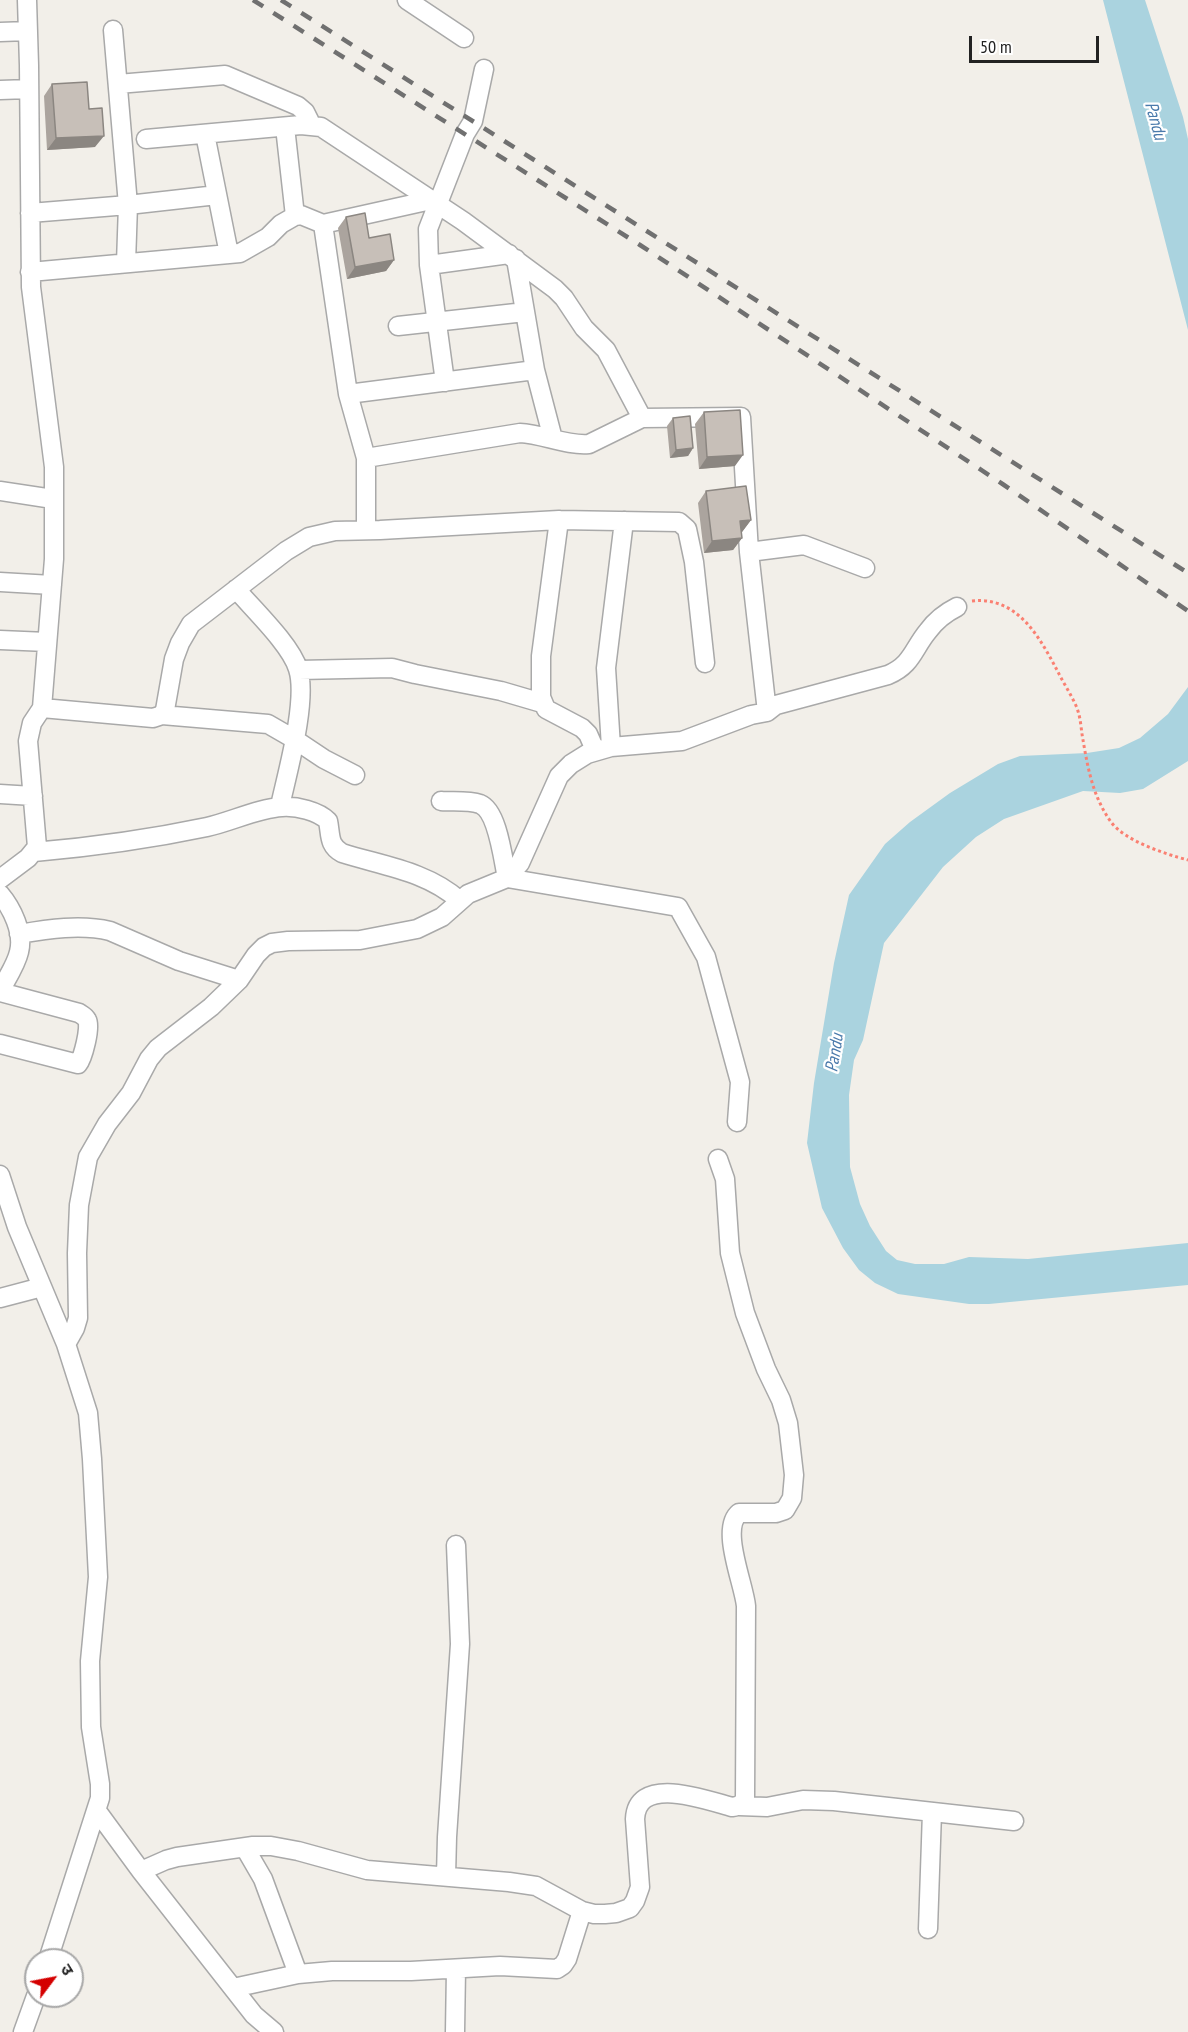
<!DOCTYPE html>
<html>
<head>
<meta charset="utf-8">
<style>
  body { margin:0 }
  #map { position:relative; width:1188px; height:2032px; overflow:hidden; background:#f2efe9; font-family:"PT Sans Narrow","Noto Sans Devanagari",sans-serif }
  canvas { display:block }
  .north { position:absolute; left:24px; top:1948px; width:60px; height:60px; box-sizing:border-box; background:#fff; border:2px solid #a7a7a7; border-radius:50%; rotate:58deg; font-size:16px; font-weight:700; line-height:24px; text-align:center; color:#222 }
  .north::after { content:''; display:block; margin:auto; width:21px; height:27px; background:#d40000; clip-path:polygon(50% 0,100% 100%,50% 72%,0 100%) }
  .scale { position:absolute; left:969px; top:36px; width:130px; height:27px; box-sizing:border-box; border:3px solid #222; border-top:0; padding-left:8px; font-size:18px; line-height:21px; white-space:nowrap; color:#222; -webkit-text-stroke:4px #fff; paint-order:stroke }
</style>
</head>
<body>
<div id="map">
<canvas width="1188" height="2032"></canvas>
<div class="north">उ</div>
<div class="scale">50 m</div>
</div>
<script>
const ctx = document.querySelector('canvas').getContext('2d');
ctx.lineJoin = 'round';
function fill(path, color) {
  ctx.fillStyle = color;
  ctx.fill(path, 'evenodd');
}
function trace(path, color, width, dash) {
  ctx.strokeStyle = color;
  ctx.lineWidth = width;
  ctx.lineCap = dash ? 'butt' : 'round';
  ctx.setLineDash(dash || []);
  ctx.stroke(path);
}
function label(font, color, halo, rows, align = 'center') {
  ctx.font = font + ' "PT Sans Narrow",sans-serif';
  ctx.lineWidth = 4.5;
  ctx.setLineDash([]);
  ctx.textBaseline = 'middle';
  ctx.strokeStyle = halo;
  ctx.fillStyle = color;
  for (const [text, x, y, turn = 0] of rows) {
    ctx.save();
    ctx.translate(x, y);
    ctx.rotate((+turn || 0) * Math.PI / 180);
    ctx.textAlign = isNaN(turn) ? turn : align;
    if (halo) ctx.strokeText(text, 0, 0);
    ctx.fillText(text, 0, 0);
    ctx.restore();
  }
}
fill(new Path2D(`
  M 1103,0 L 1145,0 L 1183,117 L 1188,139 L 1188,330 Z
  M 1188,687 L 1188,761 L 1143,789 L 1120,793 L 1083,791 L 1004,819 L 976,837 L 943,867 L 884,943 L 863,1040 L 854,1060 L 849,1095 L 850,1167 L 860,1204 L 870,1226 L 886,1251 L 897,1260 L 915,1264 L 944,1264 L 969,1257 L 1028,1259 L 1188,1243 L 1188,1285 L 989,1304 L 969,1304 L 898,1294 L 875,1283 L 859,1270 L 843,1248 L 822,1208 L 807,1143 L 814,1083 L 834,963 L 849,895 L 885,844 L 910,822 L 950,793 L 998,764 L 1020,756 L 1087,753 L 1119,748 L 1140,738 L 1168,714 Z`), '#aad3df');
const minor = new Path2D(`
  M 407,0 L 464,38
  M 113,30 L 128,205 L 126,263
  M 0,32 L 28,31
  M 118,84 L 225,75 L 298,106 L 305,112 L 311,124
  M 0,90 L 29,89
  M 285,127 L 295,216
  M 205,134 L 229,254
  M 146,139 L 301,125 L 321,127 L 463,221 L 555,289 L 564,298 L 584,328 L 606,350 L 642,418
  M 30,213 L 128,205 L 217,195
  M 323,224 L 348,394 L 366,458 L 366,530
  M 516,259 L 535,370 L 553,439
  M 429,265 L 509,254
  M 30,272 L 240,253 L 268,237 L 281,224 L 295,216 L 301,215 L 323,224 L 431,200
  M 398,326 L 525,312
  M 445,382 L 429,265 L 428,229 L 465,134 L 473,121 L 484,69
  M 348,394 L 535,370
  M 366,458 L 520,433 C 543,434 566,446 589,444 L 642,418 L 741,417 L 749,552 L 767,712
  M 0,491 L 53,499
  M 559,520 L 541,656 L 541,697 L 546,709 L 582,728 L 588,734 L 595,750
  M 749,552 L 804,545 L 865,568
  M 0,582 L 52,585
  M 236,589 C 253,609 291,645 298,669 C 308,700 287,774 280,806
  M 0,640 L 47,642
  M 299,670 L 392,668 L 415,674 L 501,691 L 542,703
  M 42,708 L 153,718 L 162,715 L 165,710 L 174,659 L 180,643 L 191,624 L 286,551 L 309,537 L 335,531 L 380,530 L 559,520 L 679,522 L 687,529 L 694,562 L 705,663
  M 162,715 L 268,724 L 294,739 L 324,759 L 355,775
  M 611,747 L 606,668 L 624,521
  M 0,794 L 33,796
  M 441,801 C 453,802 468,800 480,804 C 498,811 503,860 507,878 L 678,907 L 706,957 L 740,1082 L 737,1122
  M 34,852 C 92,847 150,839 207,827 C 230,822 259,808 282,807 C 297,806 318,811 328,821 C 331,835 328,845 342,853 C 383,866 426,871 459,900
  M 0,879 L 28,858 L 37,847 L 28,741 L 32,723 L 42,708 L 54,559 L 54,467 L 31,287 L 29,65 L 27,0
  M 0,894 C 12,908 24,933 19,952 C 16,965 7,978 0,991
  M 19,934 C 48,929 81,924 110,931 L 179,961 L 239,980
  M 0,992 L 79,1013 C 82,1015 85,1016 87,1020 C 91,1027 83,1058 78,1064 L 0,1044
  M 0,1175 L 17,1227 L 66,1344 L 88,1413 L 92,1459 L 98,1577 L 90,1661 L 91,1727 L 100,1784 L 100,1798 L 48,1960
  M 0,1298 L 42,1287
  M 66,1344 L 75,1328 L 78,1318 L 77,1253 L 79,1205 L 88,1157 L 107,1124 L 131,1093 L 149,1059 L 158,1048 L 211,1007 L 239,980 L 256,955 L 264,947 L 272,943 L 288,941 L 360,940 L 417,929 L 442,917 L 468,894 L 507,878 L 520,863 L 559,776 L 571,764 L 587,754 L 611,747 L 682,741 L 751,715 L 767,712 L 776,705 L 888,675 C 912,665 913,649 928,631 C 936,620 945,613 957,607
  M 739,1806 L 767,1807 L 803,1800 L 834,1801 L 1014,1821
  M 97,1811 L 141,1871 L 254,2015 L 274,2032
  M 245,1848 L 263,1879 L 298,1974
  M 141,1871 L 166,1860 L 177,1857 L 253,1846 L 271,1846 L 298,1851 L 367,1870 L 509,1882 L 536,1886 L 582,1911 L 594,1914 L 605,1914 L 616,1913 L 630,1908 L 635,1901 L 640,1887 L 635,1819 C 637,1774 706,1800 732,1807 C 739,1806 742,1805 745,1798 L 746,1606 C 744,1584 720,1529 739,1513 L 776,1513 L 785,1510 L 792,1498 L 794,1475 L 788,1423 L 781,1400 L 766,1369 L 745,1313 L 730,1253 L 725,1179 L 718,1159
  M 446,1876 L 447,1837 L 460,1644 L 456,1545
  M 928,1929 L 932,1812
  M 233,1988 L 298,1974 L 332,1971 L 411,1971 L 500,1966 L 557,1969 L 563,1965 L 567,1959 L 582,1911
  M 23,2032 L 36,1996
  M 455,2032 L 456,1969`);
trace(minor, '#a9a9a9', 21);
trace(new Path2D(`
  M 972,601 C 1018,596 1040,638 1058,672 C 1064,684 1072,696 1077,708 C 1081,719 1081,730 1083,740 C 1088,769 1093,797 1111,822 C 1125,841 1165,854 1188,860`), '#fa8072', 3, [3, 3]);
trace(minor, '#fff', 18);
trace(new Path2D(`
  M 253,0 L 640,245 L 1004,485 L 1188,611
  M 281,0 L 1188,573`), '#707070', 4.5, [12, 12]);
fill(new Path2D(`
  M 52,84 L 89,109 L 95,147 L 47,150 L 44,96 Z
  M 346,217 L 369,238 L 394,260 L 386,271 L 347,279 L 338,228 Z
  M 704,412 L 735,466 L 699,469 L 695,424 Z
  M 673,418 L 693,448 L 688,456 L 670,458 L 667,426 Z
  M 706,491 L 751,520 L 742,532 L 741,532 L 742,538 L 733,550 L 704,553 L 698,503 Z`), '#aba49e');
fill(new Path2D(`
  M 104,136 L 95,147 L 47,150 L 56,138 Z
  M 394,260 L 386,271 L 347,279 L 355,267 Z
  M 693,448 L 688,456 L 670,458 L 676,450 Z
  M 743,455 L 735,466 L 699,469 L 707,457 Z
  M 751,520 L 742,532 L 731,533 L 740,521 Z
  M 742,538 L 733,550 L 704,553 L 712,541 Z`), '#8b8681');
const building = new Path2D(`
  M 87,82 L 89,109 L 102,108 L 104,136 L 56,138 L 52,84 Z
  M 365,213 L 369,238 L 390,234 L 394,260 L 355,267 L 346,217 Z
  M 740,410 L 743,455 L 707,457 L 704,412 Z
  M 690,416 L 693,448 L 676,450 L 673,418 Z
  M 746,486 L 751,520 L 740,521 L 742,538 L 712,541 L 706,491 Z`);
fill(building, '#c7bfb8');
trace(building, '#8b8681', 1.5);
label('italic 18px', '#4a7aab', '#fff', [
  ["Pandu",1155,121,75],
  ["Pandu",835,1053,-81]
]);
</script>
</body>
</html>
